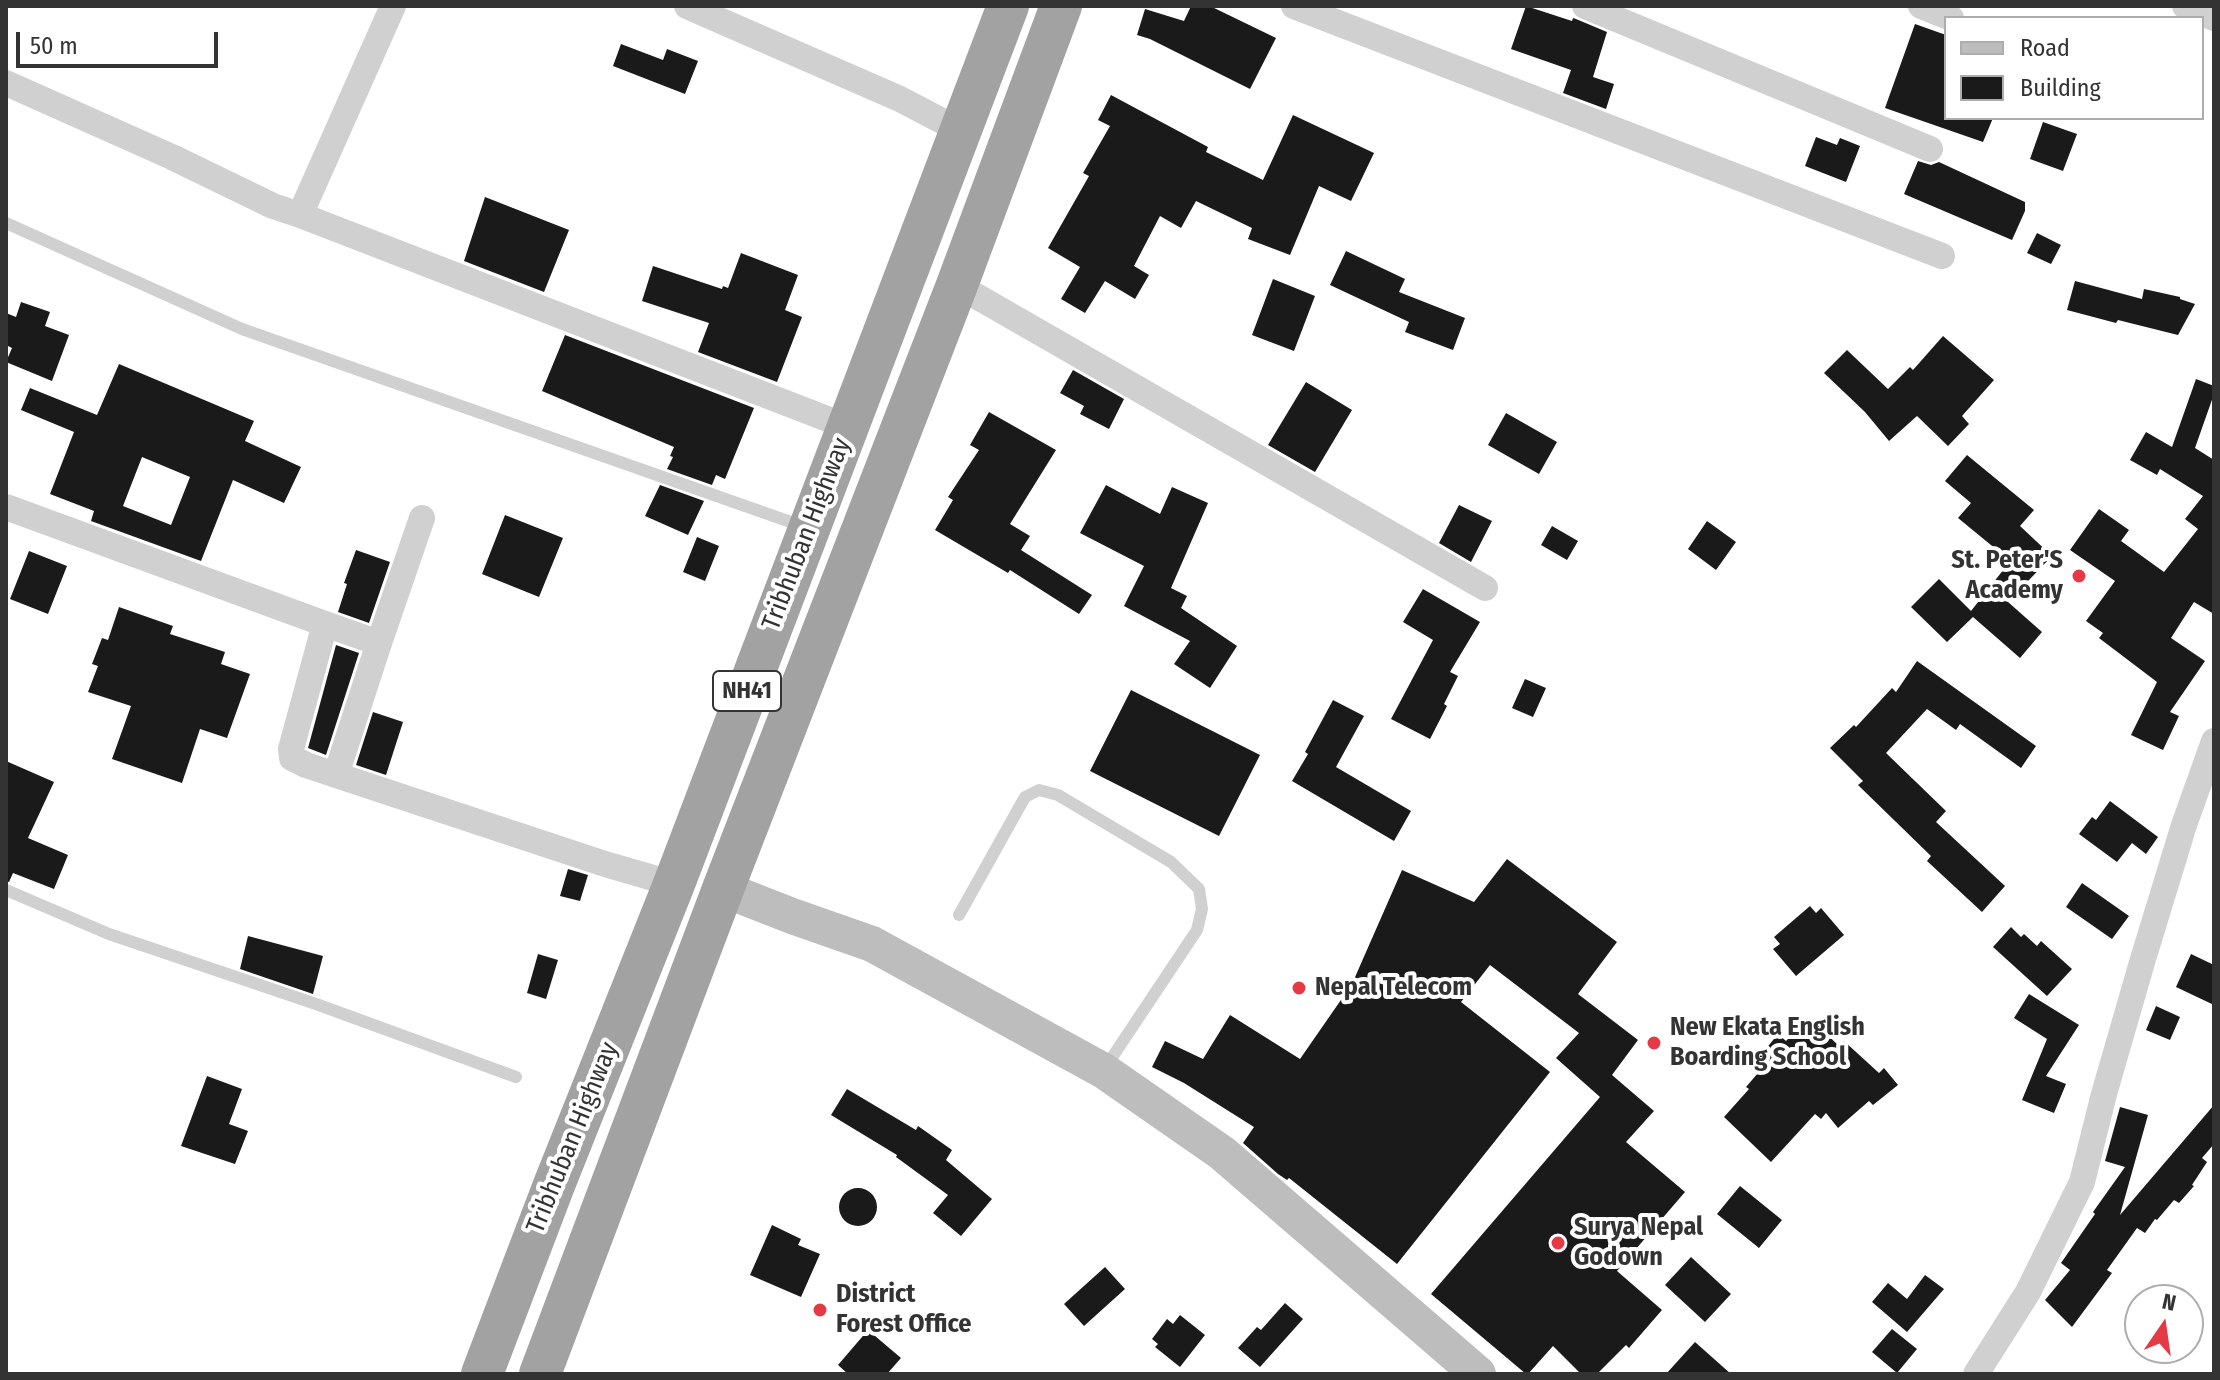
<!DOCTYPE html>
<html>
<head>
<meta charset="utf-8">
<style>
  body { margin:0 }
  #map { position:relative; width:2220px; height:1380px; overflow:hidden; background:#fff; font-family:"Fira Sans Condensed",sans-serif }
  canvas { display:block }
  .frame { position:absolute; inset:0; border:8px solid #333; pointer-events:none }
  .legend { position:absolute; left:1944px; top:16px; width:260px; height:104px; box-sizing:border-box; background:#fff; border:2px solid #adadad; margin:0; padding:10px 14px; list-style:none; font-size:24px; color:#333 }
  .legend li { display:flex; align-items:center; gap:16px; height:40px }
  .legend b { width:40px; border:2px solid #adadad }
  .north { position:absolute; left:2124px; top:1284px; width:80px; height:80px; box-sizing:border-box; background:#fff; border:2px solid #adadad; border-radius:50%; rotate:13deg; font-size:22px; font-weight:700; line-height:32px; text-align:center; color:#333 }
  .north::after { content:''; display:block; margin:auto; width:28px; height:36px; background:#e63946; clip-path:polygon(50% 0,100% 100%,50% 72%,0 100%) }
  .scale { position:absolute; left:16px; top:32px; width:202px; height:36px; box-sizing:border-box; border:4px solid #333; border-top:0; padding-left:10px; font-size:24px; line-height:28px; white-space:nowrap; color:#333; -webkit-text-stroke:6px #fff; paint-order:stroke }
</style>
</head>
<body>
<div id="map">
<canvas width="2220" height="1380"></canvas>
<div class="frame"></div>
<ul class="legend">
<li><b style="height:10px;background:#bdbdbd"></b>Road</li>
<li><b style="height:22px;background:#1a1a1a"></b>Building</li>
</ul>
<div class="north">N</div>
<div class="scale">50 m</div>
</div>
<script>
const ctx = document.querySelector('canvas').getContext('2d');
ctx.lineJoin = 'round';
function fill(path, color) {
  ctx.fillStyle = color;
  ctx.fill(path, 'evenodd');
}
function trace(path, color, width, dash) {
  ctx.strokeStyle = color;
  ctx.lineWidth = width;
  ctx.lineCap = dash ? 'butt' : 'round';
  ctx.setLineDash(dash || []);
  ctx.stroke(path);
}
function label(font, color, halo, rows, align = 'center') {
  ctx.font = font + ' "Fira Sans Condensed",sans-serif';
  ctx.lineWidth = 8;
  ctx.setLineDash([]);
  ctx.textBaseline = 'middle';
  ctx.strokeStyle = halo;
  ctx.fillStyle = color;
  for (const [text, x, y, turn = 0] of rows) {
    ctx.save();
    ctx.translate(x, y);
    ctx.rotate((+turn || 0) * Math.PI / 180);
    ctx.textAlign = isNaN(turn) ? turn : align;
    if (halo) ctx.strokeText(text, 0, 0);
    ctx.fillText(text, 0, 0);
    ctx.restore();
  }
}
fill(new Path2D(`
  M 1191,6 L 1210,6 L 1276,38 L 1250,89 L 1150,39 L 1137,35 L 1145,9 L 1184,21 Z
  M 1526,6 L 1572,21 L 1573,18 L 1576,19 L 1607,32 L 1593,77 L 1614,84 L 1606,109 L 1563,93 L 1571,70 L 1511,49 Z
  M 1915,24 L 1946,35 L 1946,118 L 1993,118 L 1983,142 L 1885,108 Z
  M 621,44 L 663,60 L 667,49 L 698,61 L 685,94 L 613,66 Z
  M 1111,95 L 1208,147 L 1206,152 L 1263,180 L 1293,115 L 1374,153 L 1351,201 L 1319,186 L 1290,255 L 1248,239 L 1252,228 L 1196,201 L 1181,228 L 1160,216 L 1134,266 L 1149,275 L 1135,299 L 1105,281 L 1085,313 L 1061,299 L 1080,267 L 1048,248 L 1089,176 L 1083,173 L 1110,126 L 1098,120 Z
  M 2043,122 L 2077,134 L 2063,171 L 2030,159 Z
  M 1816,137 L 1837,145 L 1840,138 L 1860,146 L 1846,182 L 1805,166 Z
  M 1918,161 L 1931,165 L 1939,162 L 2025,202 L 2025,211 L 2012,240 L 1904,194 Z
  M 485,197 L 569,230 L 544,292 L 464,261 Z
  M 2037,233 L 2061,245 L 2051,264 L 2027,253 Z
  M 1346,251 L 1405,279 L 1399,292 L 1465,318 L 1453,350 L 1405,332 L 1409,322 L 1330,285 Z
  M 741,253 L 798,275 L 785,310 L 802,317 L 777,382 L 698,352 L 709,323 L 642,301 L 653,266 L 722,289 L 723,286 L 728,288 Z
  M 1273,279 L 1315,296 L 1294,351 L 1252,335 Z
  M 2075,281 L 2142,299 L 2144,289 L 2180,297 L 2180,299 L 2195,304 L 2178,335 L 2118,320 L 2116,323 L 2067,310 Z
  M 21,302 L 50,312 L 45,326 L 69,335 L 52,381 L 6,362 L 12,348 L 6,345 L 6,313 L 16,317 Z
  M 565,335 L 754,408 L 725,479 L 716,475 L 712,485 L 667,469 L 673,457 L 670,456 L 674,447 L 542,391 Z
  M 1943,336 L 1994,380 L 1962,416 L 1969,424 L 1948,446 L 1917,416 L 1889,441 L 1865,412 L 1824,373 L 1847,350 L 1888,389 L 1910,367 L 1913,370 Z
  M 119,364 L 254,421 L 245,441 L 301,467 L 284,503 L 233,480 L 201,561 L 91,521 L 94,511 L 50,494 L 74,432 L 21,410 L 30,388 L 97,415 ZM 142,457 L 190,477 L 171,525 L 123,506 Z
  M 1073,370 L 1124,399 L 1109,429 L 1080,414 L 1084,406 L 1060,393 Z
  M 2196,379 L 2214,386 L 2214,394 L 2195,448 L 2214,460 L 2214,614 L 2194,602 L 2171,638 L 2205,661 L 2170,712 L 2179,716 L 2163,750 L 2131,735 L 2157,682 L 2099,638 L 2103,633 L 2086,621 L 2115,581 L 2070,550 L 2099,509 L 2129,530 L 2121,541 L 2164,572 L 2198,529 L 2185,519 L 2203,496 L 2160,469 L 2157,475 L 2130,460 L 2146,432 L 2172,447 Z
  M 1306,382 L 1352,410 L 1315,472 L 1268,445 Z
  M 989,412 L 1056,450 L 1010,524 L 1030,536 L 1021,550 L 1092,595 L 1079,614 L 1010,570 L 1008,573 L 935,530 L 953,500 L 948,497 L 979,450 L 970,445 Z
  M 1506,413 L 1557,442 L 1539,474 L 1488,445 Z
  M 1967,455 L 2034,510 L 2020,526 L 2052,556 L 2008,602 L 2042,632 L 2020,658 L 1973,617 L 1947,642 L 1911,607 L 1939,579 L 1971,611 L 2004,569 L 2001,566 L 2008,559 L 1958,518 L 1971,503 L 1945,481 Z
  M 660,485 L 704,501 L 688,535 L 645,516 Z
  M 1106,485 L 1160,514 L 1172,487 L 1208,503 L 1171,588 L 1187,596 L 1181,608 L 1237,646 L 1210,688 L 1174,664 L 1190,641 L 1124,606 L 1144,566 L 1080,533 Z
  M 1459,505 L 1492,521 L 1471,562 L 1439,543 Z
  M 505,515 L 563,538 L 539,597 L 482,574 Z
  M 1707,521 L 1736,542 L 1716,570 L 1688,549 Z
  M 1552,526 L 1578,541 L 1567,560 L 1541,545 Z
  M 697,537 L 719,546 L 705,581 L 683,572 Z
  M 356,550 L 390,562 L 369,623 L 338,612 L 347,584 L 344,583 Z
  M 29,551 L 67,566 L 48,614 L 10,599 Z
  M 1423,589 L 1480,622 L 1450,672 L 1458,676 L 1444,704 L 1447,706 L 1430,739 L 1391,719 L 1433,640 L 1403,622 Z
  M 119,607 L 173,626 L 170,634 L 225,652 L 221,664 L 250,674 L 227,738 L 200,729 L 182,783 L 112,759 L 131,706 L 88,692 L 98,666 L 92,664 L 102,638 L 108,640 Z
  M 336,645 L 359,653 L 326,755 L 308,748 Z
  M 1917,661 L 2036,746 L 2021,768 L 1960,724 L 1956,730 L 1927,709 L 1886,753 L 1946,811 L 1936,822 L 2005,886 L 1982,912 L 1927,861 L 1931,856 L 1858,785 L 1863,781 L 1830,748 L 1854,725 L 1856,727 L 1892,688 L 1896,692 Z
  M 1525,679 L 1546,688 L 1533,717 L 1512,708 Z
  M 1131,690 L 1260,755 L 1219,836 L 1090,771 Z
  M 1333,700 L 1364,716 L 1336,767 L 1411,811 L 1394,841 L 1292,781 L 1308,754 L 1305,752 Z
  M 373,712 L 403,722 L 386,775 L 356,765 Z
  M 6,761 L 54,782 L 28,838 L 68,855 L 54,889 L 13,873 L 9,882 L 6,881 Z
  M 2110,801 L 2158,837 L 2146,854 L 2132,843 L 2117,862 L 2079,834 L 2092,817 L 2096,820 Z
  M 1507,859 L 1617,942 L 1578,994 L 1638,1040 L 1612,1075 L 1654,1111 L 1626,1142 L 1685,1192 L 1617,1271 L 1662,1310 L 1629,1348 L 1626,1345 L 1597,1374 L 1581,1374 L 1553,1346 L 1528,1374 L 1526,1374 L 1431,1294 L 1600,1097 L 1556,1058 L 1579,1033 L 1490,965 L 1461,1002 L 1550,1072 L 1397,1264 L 1289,1178 L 1287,1180 L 1278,1174 L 1243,1143 L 1254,1127 L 1184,1083 L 1152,1067 L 1165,1041 L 1203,1059 L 1230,1015 L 1300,1059 L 1352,984 L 1402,870 L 1474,902 Z
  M 568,869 L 588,875 L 580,901 L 560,896 Z
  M 2082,883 L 2129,916 L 2112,939 L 2066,907 Z
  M 1810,906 L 1816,913 L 1821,908 L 1844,935 L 1796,976 L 1773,949 L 1780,944 L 1774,937 Z
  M 2011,927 L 2021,937 L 2024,934 L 2037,946 L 2041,941 L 2072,969 L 2047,996 L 1993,947 Z
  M 248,936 L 323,956 L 313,994 L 240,969 Z
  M 538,954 L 558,960 L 546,999 L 527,993 Z
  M 2191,954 L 2214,965 L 2214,1005 L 2176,987 Z
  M 2029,994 L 2079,1025 L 2046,1076 L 2066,1084 L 2054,1113 L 2022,1100 L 2047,1039 L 2014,1018 Z
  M 2156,1006 L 2180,1017 L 2170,1040 L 2146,1030 Z
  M 1809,1017 L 1839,1046 L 1844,1041 L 1879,1073 L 1884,1068 L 1898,1085 L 1873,1105 L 1869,1101 L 1838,1128 L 1826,1113 L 1821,1119 L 1815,1114 L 1771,1162 L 1724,1117 L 1749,1089 L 1746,1087 L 1764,1066 L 1756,1061 L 1778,1034 L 1786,1041 Z
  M 207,1076 L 242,1089 L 229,1124 L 248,1131 L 235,1164 L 181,1146 Z
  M 847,1089 L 916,1130 L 918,1126 L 952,1150 L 946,1160 L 992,1199 L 961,1236 L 933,1213 L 948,1195 L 896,1157 L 897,1155 L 831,1115 Z
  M 2214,1105 L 2214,1144 L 2202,1158 L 2207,1162 L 2192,1185 L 2194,1186 L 2179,1203 L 2174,1200 L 2157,1220 L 2155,1219 L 2145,1233 L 2137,1228 L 2107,1270 L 2112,1273 L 2072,1327 L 2045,1300 L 2070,1270 L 2061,1263 L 2095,1214 L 2093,1212 L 2125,1167 L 2105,1161 L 2120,1107 L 2148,1115 L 2120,1215 Z
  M 1740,1186 L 1782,1220 L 1759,1248 L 1717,1214 Z
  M839 1207a19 19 0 1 1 38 0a19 19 0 1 1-38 0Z
  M 772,1225 L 801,1239 L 798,1245 L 820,1254 L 801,1297 L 750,1275 Z
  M 1691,1257 L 1731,1294 L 1705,1322 L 1665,1285 Z
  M 1105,1267 L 1125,1289 L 1084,1326 L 1064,1304 Z
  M 1925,1275 L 1944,1289 L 1907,1332 L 1872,1302 L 1888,1283 L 1907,1299 Z
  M 1285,1303 L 1303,1319 L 1260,1367 L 1238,1348 L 1257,1327 L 1261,1330 Z
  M 1180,1315 L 1205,1335 L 1180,1367 L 1155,1347 L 1158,1344 L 1152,1339 L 1167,1319 L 1173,1324 Z
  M 1892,1329 L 1917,1349 L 1897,1373 L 1872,1352 Z
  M 868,1330 L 901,1358 L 887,1374 L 848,1374 L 838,1365 Z
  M 1695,1342 L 1731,1374 L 1666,1374 Z`), '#1a1a1a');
trace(new Path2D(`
  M 6,223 L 242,329 L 802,526
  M 6,890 L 109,934 L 316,1004 L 516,1077
  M 959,915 L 1025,797 L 1039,790 L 1058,795 L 1171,862 L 1199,889 L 1202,909 L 1197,930 L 1105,1068`), '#d0d0d0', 12);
trace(new Path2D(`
  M 687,6 L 900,99 L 961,131
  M 1294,6 L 1942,256
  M 1585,6 L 1930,149
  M 1921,6 L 1951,18
  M 2185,6 L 2214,18
  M 6,83 L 172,157 L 273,206 L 300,215 L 393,6
  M 300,215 L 848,427
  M 957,285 L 1485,588
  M 6,507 L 325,624 L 291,749 L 292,758 L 306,765 L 336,775 L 605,864 L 674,884
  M 325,624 L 379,643 L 422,518
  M 336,775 L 379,643
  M 1976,1374 L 2028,1292 L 2082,1182 L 2104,1094 L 2143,959 L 2184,825 L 2214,741`), '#d0d0d0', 26);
trace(new Path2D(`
  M 723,889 L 792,916 L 872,944 L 1104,1071 L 1222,1153 L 1478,1374`), '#bdbdbd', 36);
trace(new Path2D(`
  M 482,1374 L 554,1185 L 674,884 L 1008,6
  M 540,1374 L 723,889 L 957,285 L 1061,6`), '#a2a2a2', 42);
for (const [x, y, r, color] of [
  [2079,576,8,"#e63946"],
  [1299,988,8,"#e63946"],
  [1654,1043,8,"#e63946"],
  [1558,1243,8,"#e63946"],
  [820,1310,8,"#e63946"]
]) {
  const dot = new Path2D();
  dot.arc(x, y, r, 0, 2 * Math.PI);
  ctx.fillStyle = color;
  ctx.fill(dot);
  trace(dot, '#fff', 3);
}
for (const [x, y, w] of [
  [747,691,68]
]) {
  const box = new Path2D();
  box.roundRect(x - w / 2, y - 20, w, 40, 6);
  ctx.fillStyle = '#fff';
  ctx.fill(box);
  trace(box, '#333', 2);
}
label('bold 24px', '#333', null, [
  ["NH41",747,691]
]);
label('26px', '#333', '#fff', [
  ["Tribhuban Highway",807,534,-69],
  ["Tribhuban Highway",573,1138,-68]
]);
label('bold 26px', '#333', '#fff', [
  ["St. Peter'S",2063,561,"right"],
  ["Academy",2063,591,"right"],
  ["Nepal Telecom",1315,988],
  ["New Ekata English",1670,1028],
  ["Boarding School",1670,1058],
  ["Surya Nepal",1574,1228],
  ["Godown",1574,1258],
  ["District",836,1295],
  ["Forest Office",836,1325]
], 'left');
</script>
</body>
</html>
